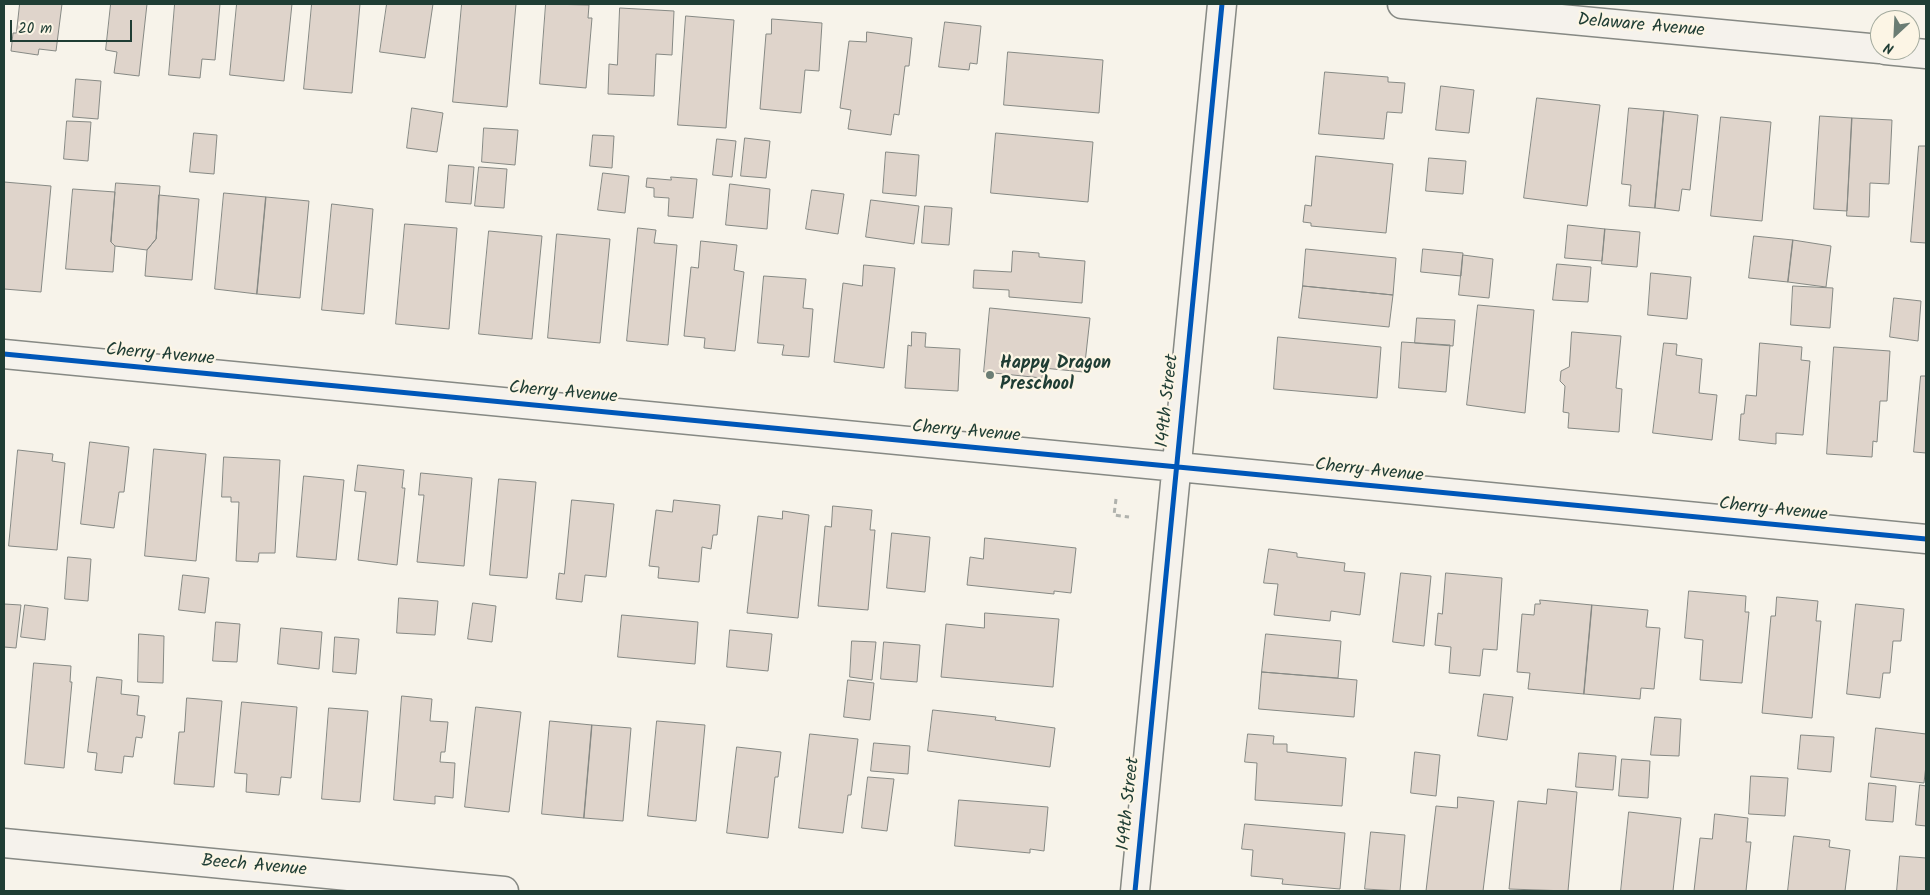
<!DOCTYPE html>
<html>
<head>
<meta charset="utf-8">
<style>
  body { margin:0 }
  #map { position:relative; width:1930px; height:895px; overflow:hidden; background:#f7f3ea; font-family:Kalam,sans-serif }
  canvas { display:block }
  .frame { position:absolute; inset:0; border:5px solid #1f3d34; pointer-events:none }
  .north { position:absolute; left:1870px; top:10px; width:50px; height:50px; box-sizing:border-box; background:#fcf5e5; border:1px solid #a4ab9e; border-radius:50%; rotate:205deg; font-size:14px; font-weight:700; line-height:20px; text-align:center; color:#1f3d34 }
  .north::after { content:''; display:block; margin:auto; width:18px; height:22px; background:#6b7d74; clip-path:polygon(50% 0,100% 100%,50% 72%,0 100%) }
  .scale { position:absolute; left:10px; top:20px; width:122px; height:22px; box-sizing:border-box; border:2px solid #1f3d34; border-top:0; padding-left:6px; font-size:15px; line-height:18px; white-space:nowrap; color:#1f3d34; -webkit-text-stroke:4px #fcf5e5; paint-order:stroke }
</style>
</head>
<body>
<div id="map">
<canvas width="1930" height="895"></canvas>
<div class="frame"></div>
<div class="north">N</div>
<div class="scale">20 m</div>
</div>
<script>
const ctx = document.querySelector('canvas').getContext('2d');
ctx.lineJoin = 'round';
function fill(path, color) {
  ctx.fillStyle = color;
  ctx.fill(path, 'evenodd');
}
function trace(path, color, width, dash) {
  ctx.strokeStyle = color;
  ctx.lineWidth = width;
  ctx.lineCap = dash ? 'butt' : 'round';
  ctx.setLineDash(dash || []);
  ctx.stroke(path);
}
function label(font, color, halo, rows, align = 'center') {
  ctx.font = font + ' Kalam,sans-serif';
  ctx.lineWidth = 4.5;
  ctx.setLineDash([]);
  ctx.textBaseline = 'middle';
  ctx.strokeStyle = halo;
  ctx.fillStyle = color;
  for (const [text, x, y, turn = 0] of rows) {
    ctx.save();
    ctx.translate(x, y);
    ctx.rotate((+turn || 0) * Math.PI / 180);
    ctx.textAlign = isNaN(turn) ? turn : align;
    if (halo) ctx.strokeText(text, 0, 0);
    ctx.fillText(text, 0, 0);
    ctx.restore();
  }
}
const building = new Path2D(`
  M 20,4 L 62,4 L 56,51 L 39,49 L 38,55 L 11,51 L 13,33 L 16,33 Z
  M 111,4 L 147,4 L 139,76 L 114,73 L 117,52 L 106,50 Z
  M 175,4 L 220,4 L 215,60 L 202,59 L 200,78 L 169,75 Z
  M 237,4 L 292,4 L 284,81 L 230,75 Z
  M 312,4 L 360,4 L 352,93 L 304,89 Z
  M 387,4 L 433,4 L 425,58 L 380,52 Z
  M 462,4 L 516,4 L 507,107 L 453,102 Z
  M 546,4 L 589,5 L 588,18 L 592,18 L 586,88 L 540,84 Z
  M 620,8 L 674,11 L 672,55 L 656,54 L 654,96 L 608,94 L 609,64 L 617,65 Z
  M 686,16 L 734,20 L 726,128 L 678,125 Z
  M 772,19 L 822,23 L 819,71 L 805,70 L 801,113 L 760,109 L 766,34 L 771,34 Z
  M 945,22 L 981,26 L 977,64 L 970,63 L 969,70 L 939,67 Z
  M 867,32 L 912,38 L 909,66 L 905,66 L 899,115 L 894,114 L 891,135 L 848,129 L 851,110 L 840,108 L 849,41 L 866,42 Z
  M 1008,52 L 1103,60 L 1099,113 L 1004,105 Z
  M 1325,72 L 1388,77 L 1388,82 L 1405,83 L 1402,113 L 1387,112 L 1384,139 L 1319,134 Z
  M 76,79 L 101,81 L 98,119 L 73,117 Z
  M 1441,86 L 1474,90 L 1469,133 L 1436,130 Z
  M 1537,98 L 1600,105 L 1587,206 L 1524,198 Z
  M 412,108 L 443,113 L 437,152 L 407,148 Z
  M 1629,108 L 1664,111 L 1655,208 L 1629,206 L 1631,185 L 1622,184 Z
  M 1664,111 L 1698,115 L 1690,190 L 1682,189 L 1679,211 L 1655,208 Z
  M 1820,116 L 1852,118 L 1847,211 L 1814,209 Z
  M 1721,117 L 1771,122 L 1762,221 L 1711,216 Z
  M 1852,118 L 1892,120 L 1889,184 L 1870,183 L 1869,217 L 1847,216 Z
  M 67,121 L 91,122 L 88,161 L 64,159 Z
  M 484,128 L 518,130 L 515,165 L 482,162 Z
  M 194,133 L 217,135 L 214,174 L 190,172 Z
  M 996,133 L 1093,142 L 1088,202 L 991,193 Z
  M 593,135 L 614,136 L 612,168 L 590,166 Z
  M 745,138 L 770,141 L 766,178 L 741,176 Z
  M 717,139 L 736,141 L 732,177 L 713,175 Z
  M 1919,146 L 1926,146 L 1926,243 L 1911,242 Z
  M 886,152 L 919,155 L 916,196 L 883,193 Z
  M 1316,156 L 1393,164 L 1386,233 L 1311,226 L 1311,223 L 1303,222 L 1305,205 L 1311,206 Z
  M 1429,158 L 1466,161 L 1463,194 L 1426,191 Z
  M 449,165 L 474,167 L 471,204 L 446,202 Z
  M 479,167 L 507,169 L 504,208 L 475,206 Z
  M 603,173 L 629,176 L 625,213 L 598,210 Z
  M 671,177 L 697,179 L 693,218 L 668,216 L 669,198 L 654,197 L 654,188 L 646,187 L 647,178 L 671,180 Z
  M 4,182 L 51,186 L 41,292 L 4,289 Z
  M 116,183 L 160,186 L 156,239 L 147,250 L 115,246 L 111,242 Z
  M 730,184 L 770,189 L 767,229 L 726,225 Z
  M 73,189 L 115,192 L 111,242 L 115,246 L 113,272 L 66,269 Z
  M 812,190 L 844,194 L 838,234 L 806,229 Z
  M 224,193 L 266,197 L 257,294 L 215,289 Z
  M 159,195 L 199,199 L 192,280 L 145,276 L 147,250 L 156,239 Z
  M 266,197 L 309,201 L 300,298 L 257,294 Z
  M 871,200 L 919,206 L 914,244 L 866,237 Z
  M 332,204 L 373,209 L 364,314 L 322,310 Z
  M 925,206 L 952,208 L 949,245 L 922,243 Z
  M 405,224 L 457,228 L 449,329 L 396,324 Z
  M 1568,225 L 1605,229 L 1602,261 L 1565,258 Z
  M 638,228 L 656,230 L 654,243 L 677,245 L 668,345 L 627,341 Z
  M 1605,229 L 1640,232 L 1637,267 L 1602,264 Z
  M 489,231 L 542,236 L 532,339 L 479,334 Z
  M 557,234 L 610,239 L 600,343 L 548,338 Z
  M 1754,236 L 1793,240 L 1788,282 L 1749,278 Z
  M 1793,240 L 1831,246 L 1826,287 L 1788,282 Z
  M 701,241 L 737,245 L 734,270 L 744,272 L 735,351 L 704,348 L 705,338 L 684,336 L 691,267 L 698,268 Z
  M 1306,249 L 1396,258 L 1393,295 L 1303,286 Z
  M 1423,249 L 1463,253 L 1461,276 L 1421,272 Z
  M 1013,251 L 1039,253 L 1039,257 L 1085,261 L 1082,303 L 1009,297 L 1009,290 L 973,288 L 974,270 L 1011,272 Z
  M 1463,255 L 1493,259 L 1489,298 L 1459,295 Z
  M 1557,264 L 1591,267 L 1588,302 L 1553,300 Z
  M 864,265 L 895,268 L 884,368 L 834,362 L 843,283 L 862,286 Z
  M 1651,273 L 1691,277 L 1687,319 L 1648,315 Z
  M 764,276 L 806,279 L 803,308 L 813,309 L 809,357 L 782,355 L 784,345 L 758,343 Z
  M 1303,286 L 1393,295 L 1389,327 L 1299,318 Z
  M 1793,286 L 1833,288 L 1830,328 L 1791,325 Z
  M 1894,298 L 1921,301 L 1918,341 L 1890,337 Z
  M 1478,305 L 1534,310 L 1525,413 L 1467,405 Z
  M 990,308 L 1090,318 L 1084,372 L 1043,368 L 1042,378 L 984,372 Z
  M 1417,318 L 1455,320 L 1453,346 L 1415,343 Z
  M 912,332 L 926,333 L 925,347 L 960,349 L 958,391 L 905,388 L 908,345 L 911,346 Z
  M 1572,332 L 1621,336 L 1616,388 L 1622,389 L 1619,432 L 1568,428 L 1569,413 L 1563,412 L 1565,386 L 1560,381 L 1561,371 L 1569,367 Z
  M 1278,337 L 1381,347 L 1377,398 L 1274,389 Z
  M 1402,342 L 1450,345 L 1446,392 L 1399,388 Z
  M 1664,343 L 1677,344 L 1676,355 L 1702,359 L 1699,393 L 1717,395 L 1712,440 L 1653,433 Z
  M 1760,343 L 1802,347 L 1801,360 L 1810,361 L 1803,435 L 1776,433 L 1776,444 L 1739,440 L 1741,414 L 1744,414 L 1746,395 L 1756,396 Z
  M 1834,347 L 1890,351 L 1887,401 L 1880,401 L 1877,442 L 1873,441 L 1872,457 L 1827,454 Z
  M 1921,376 L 1926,376 L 1926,453 L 1914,452 Z
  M 90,442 L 129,447 L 124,492 L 119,492 L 114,528 L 81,524 Z
  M 154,449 L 206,454 L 196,561 L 145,556 Z
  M 18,450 L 53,454 L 52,461 L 65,463 L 57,550 L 9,546 Z
  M 224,457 L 280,460 L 275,553 L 259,553 L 258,562 L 236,561 L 239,502 L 231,502 L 231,497 L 222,497 Z
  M 358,465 L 404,470 L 402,488 L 405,488 L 397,565 L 358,560 L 366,492 L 355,491 Z
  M 421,473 L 472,478 L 464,566 L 417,562 L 424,495 L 419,495 Z
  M 304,476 L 344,480 L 336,560 L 297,557 Z
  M 499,479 L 536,482 L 527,578 L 490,575 Z
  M 572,500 L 614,504 L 606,577 L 585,575 L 582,602 L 556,599 L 559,573 L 564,574 Z
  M 674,500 L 720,505 L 717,535 L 713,535 L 711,549 L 702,547 L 699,582 L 658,578 L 659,567 L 649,566 L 656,510 L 672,512 Z
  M 833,506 L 872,510 L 870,530 L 875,530 L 868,610 L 818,606 L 825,526 L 831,527 Z
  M 783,511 L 809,515 L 798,618 L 747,613 L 758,516 L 782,519 Z
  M 892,533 L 930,537 L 925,592 L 887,588 Z
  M 985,538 L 1076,548 L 1071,593 L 1054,591 L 1054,594 L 967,585 L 970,557 L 983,559 Z
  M 1269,549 L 1297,553 L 1297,557 L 1345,563 L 1344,571 L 1365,573 L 1360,615 L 1331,611 L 1330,621 L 1274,615 L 1278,584 L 1264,583 Z
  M 68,557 L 91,559 L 88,601 L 65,599 Z
  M 1401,573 L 1431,576 L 1424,646 L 1393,642 Z
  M 1446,573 L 1502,578 L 1497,650 L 1483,649 L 1480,676 L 1449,673 L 1451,647 L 1435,645 L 1438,613 L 1442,614 Z
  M 183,575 L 209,578 L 205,613 L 179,610 Z
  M 1689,591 L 1746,596 L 1745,612 L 1749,612 L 1742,683 L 1700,680 L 1703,640 L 1685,638 Z
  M 1777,597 L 1818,601 L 1816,621 L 1821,621 L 1812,718 L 1762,713 L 1771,616 L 1775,616 Z
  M 399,598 L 438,601 L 435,635 L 397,633 Z
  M 1540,600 L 1592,605 L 1584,694 L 1528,689 L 1530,673 L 1517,672 L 1522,614 L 1534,615 L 1535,604 L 1540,604 Z
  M 473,603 L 496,606 L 492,642 L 468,639 Z
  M 4,604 L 21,605 L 16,648 L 4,647 Z
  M 1856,604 L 1904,609 L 1901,641 L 1893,641 L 1890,673 L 1883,673 L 1880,698 L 1847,694 Z
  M 25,605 L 48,608 L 45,640 L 21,637 Z
  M 1592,605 L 1648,610 L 1646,627 L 1660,628 L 1654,689 L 1641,688 L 1640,699 L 1584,694 Z
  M 985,613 L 1059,619 L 1053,687 L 941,677 L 946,624 L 984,628 Z
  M 622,615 L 698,622 L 695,664 L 618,657 Z
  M 216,622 L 240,624 L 237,662 L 213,661 Z
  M 281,628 L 322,632 L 319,669 L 278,664 Z
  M 730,630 L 772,634 L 768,671 L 727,667 Z
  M 139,634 L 164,636 L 163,683 L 138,682 Z
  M 1266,634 L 1341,641 L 1338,678 L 1262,672 Z
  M 335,637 L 359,639 L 356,674 L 333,672 Z
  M 852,641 L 876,642 L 872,680 L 850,677 Z
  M 884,642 L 920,645 L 917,682 L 881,679 Z
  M 34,663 L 71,666 L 70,682 L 72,682 L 64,768 L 25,764 Z
  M 1262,672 L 1357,680 L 1354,717 L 1259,709 Z
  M 97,677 L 122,680 L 121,694 L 139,696 L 137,715 L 145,716 L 142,738 L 136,737 L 133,757 L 124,756 L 122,773 L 95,770 L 97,753 L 88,752 Z
  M 848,680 L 874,683 L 870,720 L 844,717 Z
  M 1484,694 L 1513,697 L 1507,740 L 1478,736 Z
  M 402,696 L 432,699 L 430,721 L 448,722 L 445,752 L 441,752 L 440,762 L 455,763 L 453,798 L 435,796 L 435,804 L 394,800 Z
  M 187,698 L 222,701 L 214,787 L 174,784 L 179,732 L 184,732 Z
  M 242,702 L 297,707 L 291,778 L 281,777 L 279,795 L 246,792 L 247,774 L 235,773 Z
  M 476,707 L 521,712 L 509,812 L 465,807 Z
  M 329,708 L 368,711 L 360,802 L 322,799 Z
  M 933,710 L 996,717 L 995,720 L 1055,728 L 1050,767 L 928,751 Z
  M 1655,717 L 1681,719 L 1679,756 L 1651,755 Z
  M 550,721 L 592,725 L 584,818 L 542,814 Z
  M 657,721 L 705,725 L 696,821 L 648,816 Z
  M 592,725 L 631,728 L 623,821 L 584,818 Z
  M 1876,728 L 1926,734 L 1926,765 L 1924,783 L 1871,777 Z
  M 810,734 L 858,739 L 851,795 L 848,795 L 843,833 L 799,828 Z
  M 1248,734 L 1274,736 L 1273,744 L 1287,744 L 1287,752 L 1346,758 L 1342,806 L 1255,800 L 1257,763 L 1245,762 Z
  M 1801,735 L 1834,737 L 1831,772 L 1798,769 Z
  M 874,743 L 910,746 L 908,774 L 871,771 Z
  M 737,747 L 781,752 L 778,777 L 775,777 L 768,838 L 727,833 Z
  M 1415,752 L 1440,755 L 1436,796 L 1411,793 Z
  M 1579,753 L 1616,756 L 1613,790 L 1576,787 Z
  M 1622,759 L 1650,761 L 1648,798 L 1619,796 Z
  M 1751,776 L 1788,778 L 1785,816 L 1749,814 Z
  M 868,777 L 894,779 L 887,831 L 862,828 Z
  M 1869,783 L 1896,786 L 1893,822 L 1866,820 Z
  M 1920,785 L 1926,786 L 1926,826 L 1916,825 Z
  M 1548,789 L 1577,792 L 1568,891 L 1509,889 L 1518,801 L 1546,804 Z
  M 1458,797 L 1494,801 L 1483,891 L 1426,891 L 1436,806 L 1457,808 Z
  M 959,800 L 1048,807 L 1044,851 L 1030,849 L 1030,853 L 955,846 Z
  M 1629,812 L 1681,818 L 1673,891 L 1621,891 Z
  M 1715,814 L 1748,818 L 1746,842 L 1751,842 L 1746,891 L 1694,891 L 1700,838 L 1712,839 Z
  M 1245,824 L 1345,833 L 1340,889 L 1282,884 L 1283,879 L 1251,876 L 1253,850 L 1242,849 Z
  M 1371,832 L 1405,835 L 1400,891 L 1365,889 Z
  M 1794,836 L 1830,840 L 1829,847 L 1850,850 L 1845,891 L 1788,891 Z
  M 1900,856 L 1926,858 L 1926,891 L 1897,891 Z`);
fill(building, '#dfd4cb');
trace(building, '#868984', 1);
const street = new Path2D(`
  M 1402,4 L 1880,49
  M 1885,50 L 1926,54
  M 4,354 L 1926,539
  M 4,843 L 504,891
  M 1135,891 L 1222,4`);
trace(street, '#868984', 31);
trace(new Path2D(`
  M 1116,499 L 1114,515 L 1129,517`), '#b0b2ad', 3, [5, 4]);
trace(street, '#f5f2ec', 28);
trace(new Path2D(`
  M 4,354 L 1926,539
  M 1135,891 L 1222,4`), '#0057b8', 5);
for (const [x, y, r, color] of [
  [990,375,5,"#6b7d74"]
]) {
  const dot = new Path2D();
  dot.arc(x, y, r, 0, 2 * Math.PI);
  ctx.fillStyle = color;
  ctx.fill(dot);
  trace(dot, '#fcf5e5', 2);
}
label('18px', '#1f3d34', '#fcf5e5', [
  ["Delaware Avenue",1641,27,5],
  ["Cherry Avenue",160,356,5],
  ["Cherry Avenue",563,394,5],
  ["149th Street",1169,401,-84],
  ["Cherry Avenue",966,433,5],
  ["Cherry Avenue",1369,472,6],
  ["Cherry Avenue",1773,511,6],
  ["149th Street",1130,804,-84],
  ["Beech Avenue",254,867,5]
]);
label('bold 18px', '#1f3d34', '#fcf5e5', [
  ["Happy Dragon",1000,365],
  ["Preschool",1000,386]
], 'left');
</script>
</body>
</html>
